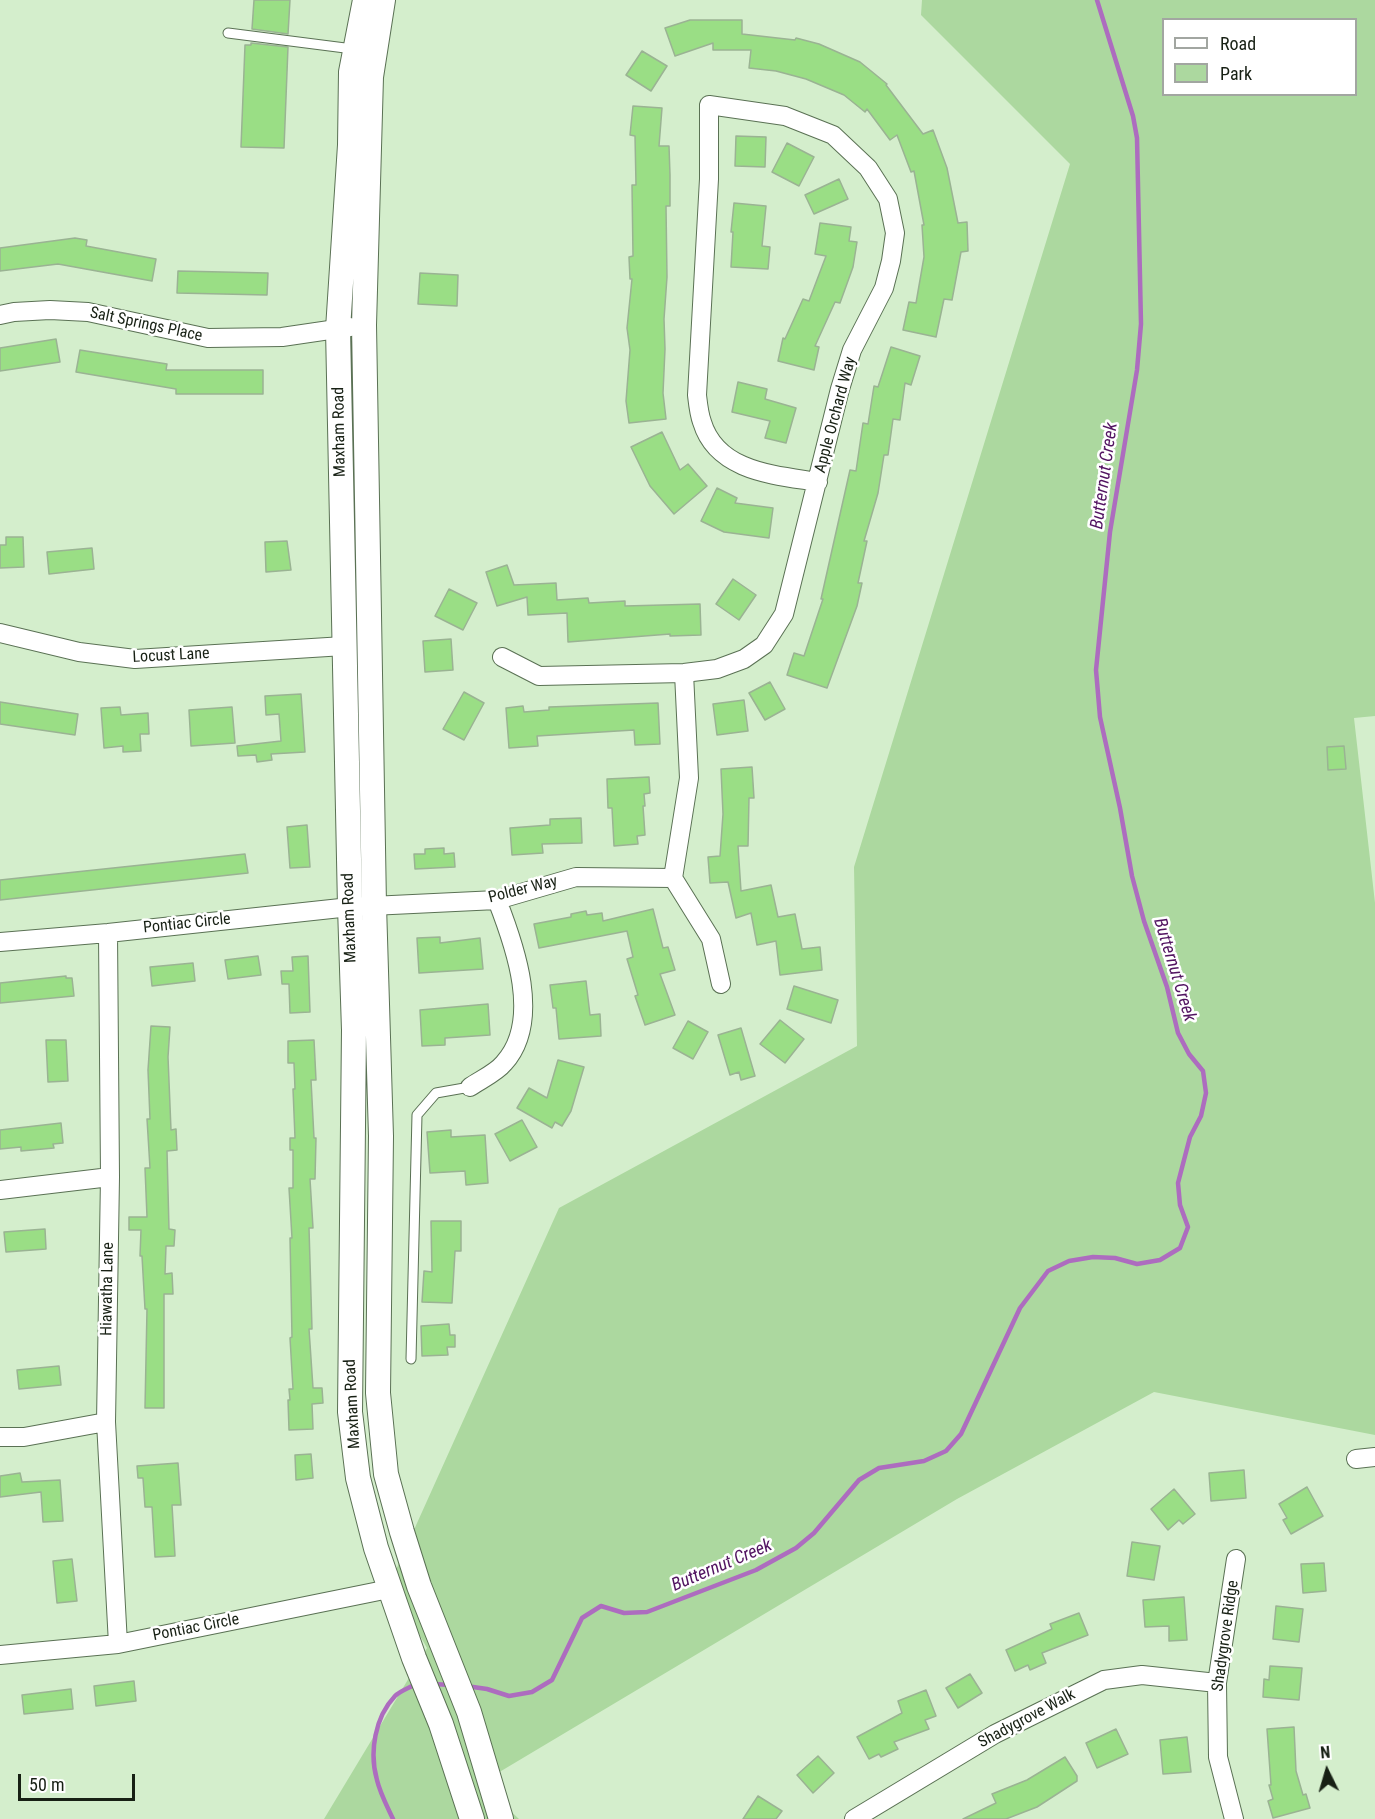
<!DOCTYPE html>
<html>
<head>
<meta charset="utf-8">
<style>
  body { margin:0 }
  #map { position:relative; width:1375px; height:1819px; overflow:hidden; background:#d4eecc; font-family:"Roboto Condensed",sans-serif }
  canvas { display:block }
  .legend { position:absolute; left:1162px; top:18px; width:195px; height:78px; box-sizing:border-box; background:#fff; border:2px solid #a2a6a1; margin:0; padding:8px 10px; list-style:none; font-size:18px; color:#172014 }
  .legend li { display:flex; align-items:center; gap:12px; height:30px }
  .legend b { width:30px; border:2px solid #a2a6a1 }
  .north { position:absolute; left:1297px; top:1741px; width:60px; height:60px; -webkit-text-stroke:4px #fff; paint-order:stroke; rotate:355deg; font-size:16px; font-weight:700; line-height:24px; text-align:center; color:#172014 }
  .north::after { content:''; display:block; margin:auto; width:21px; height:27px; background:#172014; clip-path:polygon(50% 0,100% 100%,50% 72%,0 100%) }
  .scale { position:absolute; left:18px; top:1774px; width:117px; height:27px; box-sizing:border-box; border:3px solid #172014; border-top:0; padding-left:8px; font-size:18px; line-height:21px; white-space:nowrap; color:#172014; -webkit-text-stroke:4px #fff; paint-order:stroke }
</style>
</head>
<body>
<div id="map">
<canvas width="1375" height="1819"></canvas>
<ul class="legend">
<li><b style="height:8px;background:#fff"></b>Road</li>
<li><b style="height:16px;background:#acd89f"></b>Park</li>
</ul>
<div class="north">N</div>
<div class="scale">50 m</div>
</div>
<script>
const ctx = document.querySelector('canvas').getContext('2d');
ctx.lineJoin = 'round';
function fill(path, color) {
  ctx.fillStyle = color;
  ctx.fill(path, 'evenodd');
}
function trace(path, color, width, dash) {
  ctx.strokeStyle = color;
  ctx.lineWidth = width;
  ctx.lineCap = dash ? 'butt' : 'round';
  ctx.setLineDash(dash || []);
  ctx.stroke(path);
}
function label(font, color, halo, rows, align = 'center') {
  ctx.font = font + ' "Roboto Condensed",sans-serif';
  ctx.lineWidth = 5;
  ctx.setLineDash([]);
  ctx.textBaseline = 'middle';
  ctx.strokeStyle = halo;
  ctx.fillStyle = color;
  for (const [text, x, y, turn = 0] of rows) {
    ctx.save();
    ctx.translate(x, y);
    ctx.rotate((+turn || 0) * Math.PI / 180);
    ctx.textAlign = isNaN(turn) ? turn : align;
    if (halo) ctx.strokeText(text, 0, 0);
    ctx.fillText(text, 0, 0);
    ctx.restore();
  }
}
fill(new Path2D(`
  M 922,0 L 1375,0 L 1375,716 L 1354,718 L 1375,903 L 1375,1435 L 1154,1392 L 957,1499 L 481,1783 L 519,1819 L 324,1819 L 427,1648 L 390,1583 L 559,1208 L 857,1046 L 854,867 L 1070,164 L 921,15 ZM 1164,20 L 1356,20 L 1356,94 L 1164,94 Z`), '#acd89f');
trace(new Path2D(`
  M 433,1684 L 451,1685
  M 466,1686 L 487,1689 L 509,1696 L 532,1692 L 552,1680 L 582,1618 L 601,1606 L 624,1613 L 647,1612 L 756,1570 L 796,1548 L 814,1533 L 859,1480 L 879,1468 L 924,1461 L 946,1451 L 961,1434 L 1020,1308 L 1048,1271 L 1069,1261 L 1093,1257 L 1115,1258 L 1137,1264 L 1160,1260 L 1180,1248 L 1188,1227 L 1180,1205 L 1178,1183 L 1190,1137 L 1201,1116 L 1206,1093 L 1203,1071 L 1189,1054 L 1178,1033 L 1167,987 L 1144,921 L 1132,876 L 1120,808 L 1100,717 L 1096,670 L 1110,532 L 1137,370 L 1141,324 L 1137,138 L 1133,116 L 1097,0
  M 393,1819 C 387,1806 380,1793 377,1780 C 369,1752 375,1717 395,1696 C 400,1691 409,1688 416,1684`), '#ad6cbf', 4.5);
const building = new Path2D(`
  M 254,0 L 290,0 L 288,34 L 252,29 Z
  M 690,20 L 742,20 L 742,34 L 795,40 L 796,38 L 819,44 L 860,62 L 887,84 L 886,85 L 923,134 L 933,130 L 947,168 L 958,223 L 967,222 L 968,251 L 961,252 L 952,300 L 944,299 L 936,337 L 903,330 L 909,302 L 916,303 L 924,257 L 922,225 L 924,225 L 914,171 L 911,172 L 897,135 L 890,140 L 867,109 L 865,112 L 844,95 L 806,79 L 776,71 L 749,68 L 751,50 L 713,50 L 713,43 L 675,56 L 665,28 Z
  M 251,43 L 288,47 L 284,148 L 241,147 L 245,45 L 251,45 Z
  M 642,51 L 667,66 L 651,91 L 626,75 Z
  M 633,106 L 662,108 L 659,146 L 669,146 L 670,175 L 670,206 L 666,206 L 667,277 L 664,319 L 665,349 L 663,393 L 666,419 L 629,423 L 626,401 L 630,350 L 627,328 L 632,279 L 630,279 L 629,257 L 633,256 L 632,185 L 636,185 L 635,136 L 630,135 Z
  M 736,136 L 766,137 L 765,167 L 735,166 Z
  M 787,143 L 814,157 L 799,186 L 772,172 Z
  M 839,179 L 848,199 L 814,214 L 805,195 Z
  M 734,203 L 766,206 L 762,246 L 770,247 L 768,269 L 731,267 L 733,232 L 731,232 Z
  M 820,223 L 851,227 L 849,241 L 857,242 L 853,267 L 840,303 L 835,302 L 815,346 L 819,347 L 814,370 L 778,361 L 783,338 L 785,339 L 803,299 L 809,301 L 826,256 L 815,254 Z
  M 75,238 L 87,240 L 86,246 L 156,259 L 152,281 L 58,264 L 0,271 L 0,248 Z
  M 178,271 L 268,273 L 267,295 L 177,293 Z
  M 420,273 L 458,275 L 457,306 L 418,304 Z
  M 56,339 L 60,362 L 0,371 L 0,348 Z
  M 891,347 L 920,356 L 911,385 L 905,383 L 900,420 L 893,419 L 888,455 L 884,455 L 878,493 L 864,541 L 867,541 L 858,583 L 862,583 L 857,606 L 827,688 L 787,675 L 794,653 L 804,656 L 823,599 L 821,599 L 850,470 L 856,471 L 863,423 L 868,424 L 874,386 L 878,387 Z
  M 80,350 L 167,364 L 166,370 L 263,370 L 263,394 L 176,394 L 176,389 L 76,372 Z
  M 738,382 L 767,389 L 765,399 L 796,408 L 786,443 L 765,438 L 770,421 L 732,412 Z
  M 662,432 L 680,470 L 688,464 L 707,486 L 674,514 L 650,486 L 631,447 Z
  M 717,488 L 737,498 L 735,503 L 773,508 L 769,538 L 724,532 L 701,521 Z
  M 6,537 L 23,537 L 24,567 L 0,568 L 0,545 L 6,545 Z
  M 287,541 L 291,570 L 266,572 L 265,542 Z
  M 92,548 L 94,569 L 49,574 L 47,552 Z
  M 507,565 L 514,585 L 556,583 L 557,600 L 588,598 L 589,603 L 625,601 L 625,606 L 700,604 L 701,635 L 670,636 L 670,634 L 568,642 L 567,613 L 528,615 L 527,597 L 497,606 L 486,572 Z
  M 733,579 L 756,595 L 739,620 L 716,604 Z
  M 449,589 L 477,603 L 463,630 L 435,616 Z
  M 451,639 L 453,670 L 425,672 L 423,641 Z
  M 770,682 L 785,709 L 765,720 L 749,693 Z
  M 464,692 L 484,703 L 464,740 L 443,729 Z
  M 301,694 L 305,752 L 271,754 L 272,760 L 257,762 L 256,755 L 238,756 L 237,746 L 281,741 L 279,714 L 266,715 L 265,696 Z
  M 744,700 L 748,731 L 717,735 L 713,704 Z
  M 0,702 L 78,714 L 75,735 L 0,724 Z
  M 658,703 L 660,744 L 635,745 L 634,730 L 537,736 L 538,746 L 509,748 L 506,708 L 523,706 L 524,712 L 549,710 L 549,707 Z
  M 120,707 L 121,715 L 148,713 L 149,734 L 140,734 L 141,751 L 123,752 L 123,746 L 104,748 L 101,708 Z
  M 232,707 L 235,743 L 191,746 L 189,710 Z
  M 1344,746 L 1346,769 L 1328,770 L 1327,747 Z
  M 752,767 L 754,798 L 749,798 L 748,846 L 738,846 L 741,891 L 771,885 L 778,917 L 795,914 L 802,949 L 820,947 L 822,970 L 780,975 L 776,941 L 757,945 L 751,913 L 736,918 L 728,882 L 710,883 L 708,857 L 720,856 L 723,814 L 721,769 Z
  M 649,777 L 650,793 L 644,794 L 645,806 L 643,806 L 645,835 L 637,836 L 638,844 L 614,846 L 612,808 L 608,808 L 607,779 Z
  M 581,818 L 582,843 L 542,844 L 543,853 L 512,855 L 510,828 L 550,825 L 550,819 Z
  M 307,825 L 310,867 L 290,868 L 287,827 Z
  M 444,848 L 444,854 L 454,853 L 455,867 L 415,869 L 414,854 L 425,854 L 425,849 Z
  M 245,854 L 248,873 L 0,900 L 0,880 Z
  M 653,909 L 663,948 L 668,947 L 675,970 L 660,974 L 675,1015 L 645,1025 L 635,996 L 638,995 L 627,959 L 633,957 L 627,931 L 539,948 L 534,924 L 571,917 L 571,914 L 586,911 L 587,915 L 602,913 L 603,921 Z
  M 440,937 L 440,943 L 480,938 L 483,969 L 419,973 L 417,938 Z
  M 258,956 L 261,975 L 228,979 L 225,960 Z
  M 308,956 L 310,1012 L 290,1013 L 289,984 L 282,984 L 281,971 L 293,971 L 292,957 Z
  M 193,963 L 195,981 L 152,986 L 150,967 Z
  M 66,976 L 66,978 L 72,978 L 74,996 L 0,1003 L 0,983 Z
  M 586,981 L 590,1015 L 600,1014 L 601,1036 L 559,1039 L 556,1008 L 553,1008 L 550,985 Z
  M 794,986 L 838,1000 L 831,1023 L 787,1009 Z
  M 488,1004 L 490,1035 L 445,1038 L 445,1045 L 422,1046 L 420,1010 Z
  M 780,1020 L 804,1039 L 785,1063 L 760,1044 Z
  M 688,1021 L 708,1032 L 693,1059 L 673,1048 Z
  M 151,1026 L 170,1027 L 168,1057 L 171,1130 L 176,1129 L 177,1150 L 167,1151 L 169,1229 L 175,1230 L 174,1246 L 166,1246 L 165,1274 L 172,1273 L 173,1294 L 164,1294 L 164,1408 L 145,1408 L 147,1309 L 145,1309 L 142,1256 L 140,1256 L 141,1230 L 129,1230 L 129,1217 L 147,1217 L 145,1168 L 150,1168 L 147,1119 L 150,1119 L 148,1070 Z
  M 741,1028 L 755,1076 L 741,1080 L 739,1072 L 730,1075 L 718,1035 Z
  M 46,1040 L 66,1040 L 68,1081 L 48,1082 Z
  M 314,1040 L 316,1080 L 311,1080 L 314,1138 L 316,1138 L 315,1179 L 310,1179 L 313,1228 L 309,1228 L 312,1329 L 309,1329 L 313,1388 L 322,1388 L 323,1403 L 312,1404 L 313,1429 L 289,1430 L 288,1400 L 290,1400 L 289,1389 L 293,1389 L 290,1338 L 292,1337 L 290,1238 L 292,1238 L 289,1188 L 293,1188 L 293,1150 L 290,1150 L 290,1138 L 295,1138 L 293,1089 L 295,1089 L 294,1063 L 288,1063 L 288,1041 Z
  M 558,1060 L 584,1067 L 571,1111 L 562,1126 L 555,1122 L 552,1128 L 517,1108 L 529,1088 L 547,1098 Z
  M 522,1120 L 537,1147 L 510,1161 L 495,1134 Z
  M 61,1123 L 63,1143 L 53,1144 L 54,1148 L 21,1151 L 21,1147 L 0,1149 L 0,1130 Z
  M 451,1130 L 451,1137 L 485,1135 L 488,1183 L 466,1185 L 465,1171 L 430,1173 L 427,1132 Z
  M 431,1221 L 461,1221 L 461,1251 L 455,1251 L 452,1303 L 422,1302 L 424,1271 L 432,1272 Z
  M 45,1229 L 46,1249 L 6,1252 L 4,1232 Z
  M 449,1324 L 450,1335 L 455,1335 L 455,1347 L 447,1347 L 448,1355 L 422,1356 L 421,1326 Z
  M 59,1366 L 61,1385 L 19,1389 L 17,1370 Z
  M 311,1454 L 313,1478 L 296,1480 L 295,1455 Z
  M 178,1463 L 181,1505 L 172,1505 L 175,1556 L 155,1557 L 152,1507 L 145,1507 L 143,1478 L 138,1478 L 137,1466 Z
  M 1244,1470 L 1246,1498 L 1211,1501 L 1209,1473 Z
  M 20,1473 L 22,1482 L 60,1480 L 63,1521 L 43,1522 L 41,1492 L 0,1497 L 0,1476 Z
  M 1307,1487 L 1323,1516 L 1291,1534 L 1283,1520 L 1287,1518 L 1279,1504 Z
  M 1174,1489 L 1195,1514 L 1183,1524 L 1179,1520 L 1168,1530 L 1151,1509 Z
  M 1132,1542 L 1160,1546 L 1154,1580 L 1127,1576 Z
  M 72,1559 L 77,1601 L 57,1603 L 53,1561 Z
  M 1324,1563 L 1326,1591 L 1303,1593 L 1301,1564 Z
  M 1184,1597 L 1187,1640 L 1169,1641 L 1169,1626 L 1145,1627 L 1143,1600 Z
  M 1276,1606 L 1303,1609 L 1299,1642 L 1273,1639 Z
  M 1079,1613 L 1088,1635 L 1042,1653 L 1046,1663 L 1030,1670 L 1028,1665 L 1015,1671 L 1006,1650 L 1052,1629 L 1050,1624 Z
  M 1270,1666 L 1302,1668 L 1299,1700 L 1263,1697 L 1264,1679 L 1269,1680 Z
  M 970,1674 L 982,1693 L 958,1708 L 946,1688 Z
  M 134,1681 L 136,1701 L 96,1706 L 94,1686 Z
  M 71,1689 L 73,1709 L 24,1714 L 22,1695 Z
  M 926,1690 L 936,1716 L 925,1720 L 929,1729 L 894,1742 L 898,1749 L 881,1757 L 879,1754 L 869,1759 L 857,1737 L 902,1713 L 898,1701 Z
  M 1294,1727 L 1296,1771 L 1303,1795 L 1306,1794 L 1310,1808 L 1273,1818 L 1268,1801 L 1273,1799 L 1269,1785 L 1271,1785 L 1267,1729 Z
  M 1116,1729 L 1128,1754 L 1097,1768 L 1086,1743 Z
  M 1187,1737 L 1191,1772 L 1163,1774 L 1160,1740 Z
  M 818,1756 L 834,1773 L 813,1793 L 797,1775 Z
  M 1065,1757 L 1077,1776 L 1077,1781 L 1037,1807 L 1006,1819 L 963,1819 L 996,1803 L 992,1794 L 1027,1780 Z
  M 758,1796 L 782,1811 L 776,1819 L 743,1819 Z`);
fill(building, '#9ade85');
trace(building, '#9ab393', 1.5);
const service = new Path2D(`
  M 228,33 L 353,49
  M 411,1359 L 417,1115 L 436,1093 L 470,1087`);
const minor = new Path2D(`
  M 0,315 L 14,312 L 50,310 L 88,312 L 208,338 L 282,337 L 350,327
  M 0,633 L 79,652 L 135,659 L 344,646
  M 502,657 L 539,676 L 684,673 L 717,669 L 744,659 L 764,645 L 784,614 L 840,389 L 852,350 L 884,288 L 891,261 L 895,233 L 888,199 L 868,168 L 833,135 L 785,116 L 709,105 L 709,179 L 697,395 C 698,404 699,414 702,422 C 717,472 775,475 818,482
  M 684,673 L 689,778 L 673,878 L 711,939 L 721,984
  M 108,933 L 110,1177 L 106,1422 L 118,1644
  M 0,942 L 108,933 L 350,907 L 497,900 L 576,877 L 673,878
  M 470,1087 C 480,1080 496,1073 504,1063 C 542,1021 515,946 497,900
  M 0,1190 L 110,1177
  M 0,1437 L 24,1437 L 106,1422
  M 1356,1459 L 1375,1457
  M 0,1655 L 118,1644 L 389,1589
  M 854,1819 L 995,1734 L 1104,1680 L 1142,1675 L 1217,1683
  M 1234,1819 L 1218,1757 L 1217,1683 L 1236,1559`);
const secondary = new Path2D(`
  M 365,0 L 351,72 L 350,145 L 338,329 L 350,907 L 354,1030 L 350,1412 L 358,1478 L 376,1548 L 414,1658 L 441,1724 L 472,1819
  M 383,0 L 371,77 L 364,325 L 374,905 L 381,1136 L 378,1393 L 386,1474 L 402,1532 L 419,1586 L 469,1712 L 501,1819`);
trace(service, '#5a7154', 11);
trace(minor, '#5a7154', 20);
trace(secondary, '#5a7154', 26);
trace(service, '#fff', 9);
trace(minor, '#fff', 18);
trace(secondary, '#fff', 24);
label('16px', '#172014', '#fff', [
  ["Salt Springs Place",146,325,12],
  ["Apple Orchard Way",836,415,-75],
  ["Maxham Road",340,432,-91],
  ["Locust Lane",171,656,-3],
  ["Polder Way",523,890,-14],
  ["Maxham Road",350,918,-92],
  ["Pontiac Circle",187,924,-6],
  ["Hiawatha Lane",108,1289,-89],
  ["Maxham Road",353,1404,-93],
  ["Pontiac Circle",196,1628,-11],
  ["Shadygrove Ridge",1226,1636,-82],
  ["Shadygrove Walk",1027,1719,-28]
]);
label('italic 18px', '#521461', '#fff', [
  ["Butternut Creek",1105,476,-82],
  ["Butternut Creek",1174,970,73],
  ["Butternut Creek",722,1566,-23]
]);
</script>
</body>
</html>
